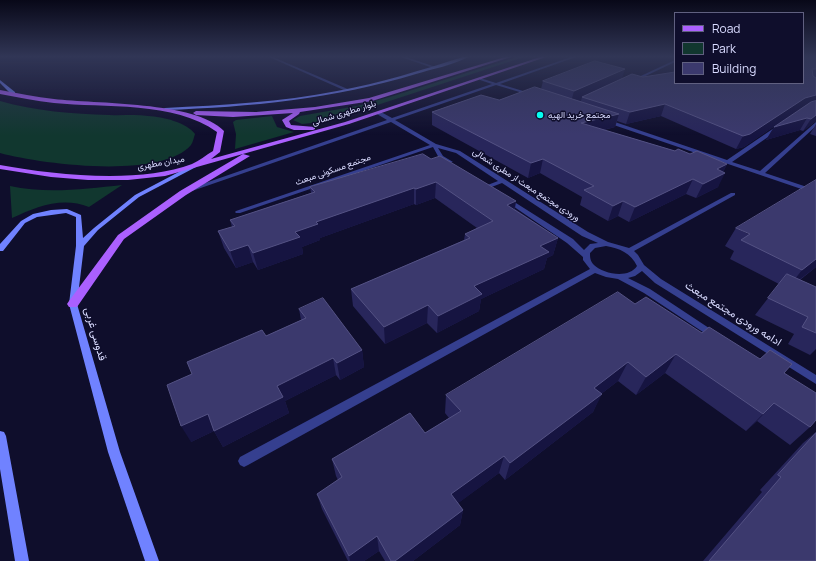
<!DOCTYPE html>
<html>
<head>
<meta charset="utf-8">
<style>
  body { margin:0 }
  #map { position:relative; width:816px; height:561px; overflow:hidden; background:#0f0e2c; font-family:Manrope,sans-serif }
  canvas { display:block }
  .legend { position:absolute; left:674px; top:12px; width:130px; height:72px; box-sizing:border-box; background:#0f0e2c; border:1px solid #606080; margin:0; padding:5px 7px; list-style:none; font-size:12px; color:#d9dbff }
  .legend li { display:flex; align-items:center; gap:8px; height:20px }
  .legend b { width:20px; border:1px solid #606080 }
</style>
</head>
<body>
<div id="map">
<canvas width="816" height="561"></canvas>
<ul class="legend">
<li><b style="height:5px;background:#ab60ff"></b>Road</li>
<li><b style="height:11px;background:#11372f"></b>Park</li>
<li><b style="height:11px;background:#3b396d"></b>Building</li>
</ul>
</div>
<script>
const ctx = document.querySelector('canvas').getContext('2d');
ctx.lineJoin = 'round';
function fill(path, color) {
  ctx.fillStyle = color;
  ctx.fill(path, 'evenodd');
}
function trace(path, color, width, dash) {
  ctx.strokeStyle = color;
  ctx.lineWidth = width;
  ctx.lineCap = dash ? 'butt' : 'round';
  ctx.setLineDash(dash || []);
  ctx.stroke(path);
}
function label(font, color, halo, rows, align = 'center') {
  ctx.font = font + ' Manrope,Vazirmatn,sans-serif';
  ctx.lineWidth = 3;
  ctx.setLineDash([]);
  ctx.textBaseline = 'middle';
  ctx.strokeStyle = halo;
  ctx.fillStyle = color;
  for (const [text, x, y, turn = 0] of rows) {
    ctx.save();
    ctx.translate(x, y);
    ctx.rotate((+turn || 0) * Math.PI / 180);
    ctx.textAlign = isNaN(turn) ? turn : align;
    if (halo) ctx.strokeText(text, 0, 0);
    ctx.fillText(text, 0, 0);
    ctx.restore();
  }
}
fill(new Path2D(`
  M 517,57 L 524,57 L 359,111 L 312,123 L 302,124 L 293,120 L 300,116 L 357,106 L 393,96 Z
  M 0,101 C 35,111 73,114 109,115 C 122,116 135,114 148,116 C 163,117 186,122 195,134 C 194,137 193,142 191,145 C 161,180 40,164 0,153 Z
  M 272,116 L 277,127 L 294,132 L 235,149 L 236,134 L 233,122 L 236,120 Z
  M 122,185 L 89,207 C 62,196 36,207 12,218 L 10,186 C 46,194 86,189 122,185 Z`), '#11372f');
fill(new Path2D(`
  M 269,57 L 273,57 L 350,90 L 346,91 Z
  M 401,57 L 406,57 L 436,67 L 433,68 Z
  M 571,57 L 576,57 L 500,84 L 533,94 L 533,96 L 496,85 L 395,120 L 436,144 L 460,151 L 588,232 L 608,242 L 629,248 L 731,193 L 735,193 L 735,195 L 634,251 L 638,255 L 644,265 L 661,279 L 816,375 L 816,384 L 655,283 L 642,271 L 635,276 L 628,278 L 650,289 L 718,334 L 720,336 L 718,338 L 715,339 L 712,338 L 644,293 L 618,279 L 606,277 L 595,273 L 248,465 L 244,467 L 240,465 L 238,461 L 240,457 L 590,269 L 583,260 L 583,257 L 567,243 L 504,200 L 504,198 L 508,198 L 573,239 L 584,250 L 590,244 L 598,243 L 582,236 L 502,183 L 489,188 L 485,188 L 485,186 L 498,181 L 456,153 L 438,148 L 443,156 L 453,162 L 448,163 L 439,158 L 433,147 L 240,213 L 236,213 L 235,212 L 236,211 L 430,145 L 391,122 L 192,191 L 188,191 L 188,189 L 387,120 L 377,114 L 377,112 L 381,112 L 392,118 L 492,84 L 480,80 L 480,78 L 496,83 ZM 606,246 C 619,248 631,253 637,266 C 629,279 603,274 594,265 C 590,261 590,257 590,253 L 595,248 Z
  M 675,60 L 675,62 L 633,82 L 630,81 Z
  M 605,120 L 609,120 L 727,160 L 777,126 L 781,126 L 781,128 L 732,162 L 760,171 L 816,122 L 816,126 L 765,173 L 816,190 L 816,194 L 605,122 Z`), '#353f8f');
fill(new Path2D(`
  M 463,57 L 468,57 C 454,65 432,69 416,74 C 334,99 250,107 165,110 L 163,109 L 165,108 C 223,105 281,102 337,91 C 380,83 422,70 463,57 Z
  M 0,80 L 15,92 L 15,94 L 11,94 L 0,83 Z
  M 194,164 L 197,166 L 196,167 L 139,197 L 98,230 L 84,246 L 77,304 L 120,452 L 159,561 L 145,561 L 108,452 L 69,304 L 76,246 L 76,217 L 66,213 L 37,217 L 25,223 L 3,251 L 0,251 L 0,244 L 21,221 L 33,214 L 51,210 L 67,209 L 81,215 L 83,238 L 94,228 L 135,195 Z
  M 0,431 L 4,432 L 6,436 L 29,561 L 15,561 L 0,469 Z`), '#7082ff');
fill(new Path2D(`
  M 505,57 L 511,57 L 372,101 L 300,112 L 299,114 L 289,121 L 291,125 L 315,127 L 315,129 L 313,130 L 294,130 L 286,127 L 282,120 L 293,113 L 233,117 L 196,115 L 193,113 L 196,111 L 256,112 L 315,107 L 369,98 Z
  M 540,57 L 546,57 L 349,124 L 165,176 L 128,180 L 88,180 L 51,177 L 0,169 L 0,165 C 54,175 140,184 192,164 C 199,161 206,155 213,151 L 217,132 C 174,101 105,108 54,103 C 36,101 18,97 0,94 L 0,90 C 18,93 36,97 54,99 C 95,104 196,101 224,131 L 220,152 L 211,159 L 345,122 Z
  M 243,154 L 250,156 L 186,195 L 124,239 L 77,307 L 69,307 L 67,304 L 69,301 L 118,235 L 180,191 Z`), '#ab60ff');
fill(new Path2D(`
  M 816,57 L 816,121 L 803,131 L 800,130 L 766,140 L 774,127 L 801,109 L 798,110 L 744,147 L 736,149 L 661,116 L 626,124 L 617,121 L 615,127 L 604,130 L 675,151 L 727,164 L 723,172 L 718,187 L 696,198 L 686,194 L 629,222 L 618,216 L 608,221 L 580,205 L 582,197 L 540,173 L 528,178 L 432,125 L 432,112 L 499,100 L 541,89 L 543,81 L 622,79 Z
  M 816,124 L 816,136 L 810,134 Z
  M 431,159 L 516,201 L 515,209 L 558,238 L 553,255 L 547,258 L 544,269 L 481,299 L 479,311 L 437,333 L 427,323 L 385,344 L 353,306 L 351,289 L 464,240 L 465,234 L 477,228 L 435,198 L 416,205 L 414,204 L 320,238 L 320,240 L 302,247 L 303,254 L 258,270 L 253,262 L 236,268 L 224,248 L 218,231 L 232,227 L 230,220 L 311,193 L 310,187 Z
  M 736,228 L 816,267 L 800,280 L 816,287 L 816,349 L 810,355 L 788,344 L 794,334 L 755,315 L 779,284 L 730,259 L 734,251 L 725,246 Z
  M 635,304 L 760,359 L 784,373 L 810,427 L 790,445 L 757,421 L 746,431 L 665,373 L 636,395 L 618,381 L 601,394 L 593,412 L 505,480 L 499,473 L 458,503 L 463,510 L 460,525 L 413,561 L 385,561 L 379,551 L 364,561 L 348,561 L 322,509 L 317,494 L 338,480 L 336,476 L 332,459 L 425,433 L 449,418 L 445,413 L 446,395 Z
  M 299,309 L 362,350 L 364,367 L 340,380 L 336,375 L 285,401 L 289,413 L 223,447 L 214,431 L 191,442 L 192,374 L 266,336 L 301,320 Z
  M 816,432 L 816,561 L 703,561 L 762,492 L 760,490 L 803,443 Z`), '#28265b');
fill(new Path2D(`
  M 625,69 L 621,83 L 582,97 L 581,101 L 570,106 L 574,91 Z
  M 816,95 L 816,106 L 798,110 L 744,147 L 736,149 L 743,136 L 805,98 Z
  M 665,104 L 661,116 L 626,124 L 630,112 Z
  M 619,114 L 615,127 L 577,136 L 581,123 Z
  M 816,115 L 816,121 L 803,131 L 811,119 Z
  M 807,118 L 800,130 L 766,140 L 774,127 Z
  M 543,159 L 540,173 L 528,178 L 531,163 Z
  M 727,164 L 722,174 L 725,173 L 718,187 L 696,198 L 703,184 L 717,169 Z
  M 693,179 L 686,194 L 629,222 L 635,207 Z
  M 436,182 L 435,198 L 416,205 L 416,189 Z
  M 414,188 L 414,204 L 320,238 L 320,240 L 302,247 L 303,254 L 258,270 L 253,253 L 295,232 L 316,222 Z
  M 516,201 L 513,217 L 507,205 Z
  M 623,201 L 618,216 L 608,221 L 613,206 Z
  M 558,238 L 553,255 L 547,258 L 544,269 L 481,299 L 479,311 L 437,333 L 438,316 L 474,286 L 540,246 Z
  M 248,245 L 253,262 L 236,268 L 230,251 Z
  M 816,259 L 816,267 L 787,289 L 802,270 Z
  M 428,305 L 427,323 L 385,344 L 384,327 Z
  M 362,350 L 364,367 L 340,380 L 337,363 Z
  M 676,354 L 665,373 L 636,395 L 646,377 Z
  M 333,358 L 336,375 L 285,401 L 289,413 L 223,447 L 214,431 L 277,386 Z
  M 628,362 L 618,381 L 585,406 L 594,388 Z
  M 602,394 L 593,412 L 505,480 L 510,463 Z
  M 774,403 L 757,421 L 746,431 Z
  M 208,414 L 216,430 L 191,442 L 181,426 Z
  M 504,456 L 499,473 L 449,510 L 451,494 Z
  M 463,510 L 460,525 L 413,561 L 395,561 Z
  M 377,536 L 379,551 L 364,561 L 350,561 L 349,556 Z`), '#161441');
const building = new Path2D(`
  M 803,57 L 816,57 L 816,69 L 812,69 L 813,76 L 816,78 L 816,95 L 805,98 L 750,134 L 743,136 L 665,104 L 630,112 L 582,97 L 632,74 L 643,77 L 675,72 L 675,83 L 803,83 Z
  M 595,61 L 625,69 L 574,91 L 543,81 Z
  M 535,87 L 619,114 L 581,123 L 675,151 L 678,149 L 690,154 L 697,151 L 727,164 L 717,169 L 725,173 L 703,184 L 693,179 L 635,207 L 623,201 L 613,206 L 584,190 L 594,186 L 543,159 L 531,163 L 432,112 L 481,95 L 499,100 Z
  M 816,101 L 816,115 L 811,119 L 807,118 L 774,127 L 811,102 Z
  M 423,154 L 431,159 L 440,156 L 516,201 L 507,205 L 558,238 L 540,246 L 549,252 L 474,286 L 482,294 L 438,316 L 428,305 L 384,327 L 351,289 L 470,238 L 465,234 L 493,221 L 436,182 L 416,189 L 414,188 L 316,222 L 318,224 L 295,232 L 300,237 L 253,253 L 248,245 L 230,251 L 218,231 L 235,226 L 230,220 L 315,192 L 310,187 Z
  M 816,180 L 816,259 L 802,270 L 741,240 L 750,234 L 736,228 Z
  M 787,274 L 816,287 L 816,333 L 802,327 L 808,317 L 768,298 Z
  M 618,292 L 635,304 L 646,297 L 702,333 L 709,327 L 760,359 L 770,350 L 792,364 L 784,373 L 816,393 L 816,420 L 810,427 L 774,403 L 763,414 L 676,354 L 646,377 L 628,362 L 594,388 L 602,394 L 510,463 L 504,456 L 451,494 L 463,510 L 395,561 L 391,561 L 377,536 L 349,556 L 317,494 L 342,477 L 332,459 L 410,413 L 425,433 L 461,411 L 446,395 Z
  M 323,298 L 362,350 L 337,363 L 333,358 L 277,386 L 283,397 L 214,431 L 208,414 L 181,426 L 167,385 L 192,374 L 187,362 L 262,330 L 266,336 L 306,318 L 299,309 Z
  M 816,433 L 816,561 L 709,561 L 781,477 L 778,475 Z`);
fill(building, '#3b396d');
trace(building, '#545284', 1);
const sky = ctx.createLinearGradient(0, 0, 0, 135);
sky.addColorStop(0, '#080818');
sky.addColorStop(0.42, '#313656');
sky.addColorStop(1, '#31365600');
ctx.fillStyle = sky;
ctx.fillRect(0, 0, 816, 135);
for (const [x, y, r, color] of [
  [540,115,4,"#05fff2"]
]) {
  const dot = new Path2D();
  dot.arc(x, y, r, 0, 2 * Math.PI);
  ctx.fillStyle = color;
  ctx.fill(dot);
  trace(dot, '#0f0e2c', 1.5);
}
label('9px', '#d9dbff', '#0f0e2c', [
  ["بلوار مطهری شمالی",344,113,-17],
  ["میدان مطهری",161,163,-10],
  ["مجتمع مسکونی مبعث",333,170,-19],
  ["ورودی مجتمع مبعث از مطری شمالی",526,185,33]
]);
label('9px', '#d9dbff', '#0f0e2c', [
  ["مجتمع خرید الهیه",548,115]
], 'left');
label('11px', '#d9dbff', '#0f0e2c', [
  ["ادامه ورودی مجتمع مبعث",733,314,32],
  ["قدوسی غربی",95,334,74]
]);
</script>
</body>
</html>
